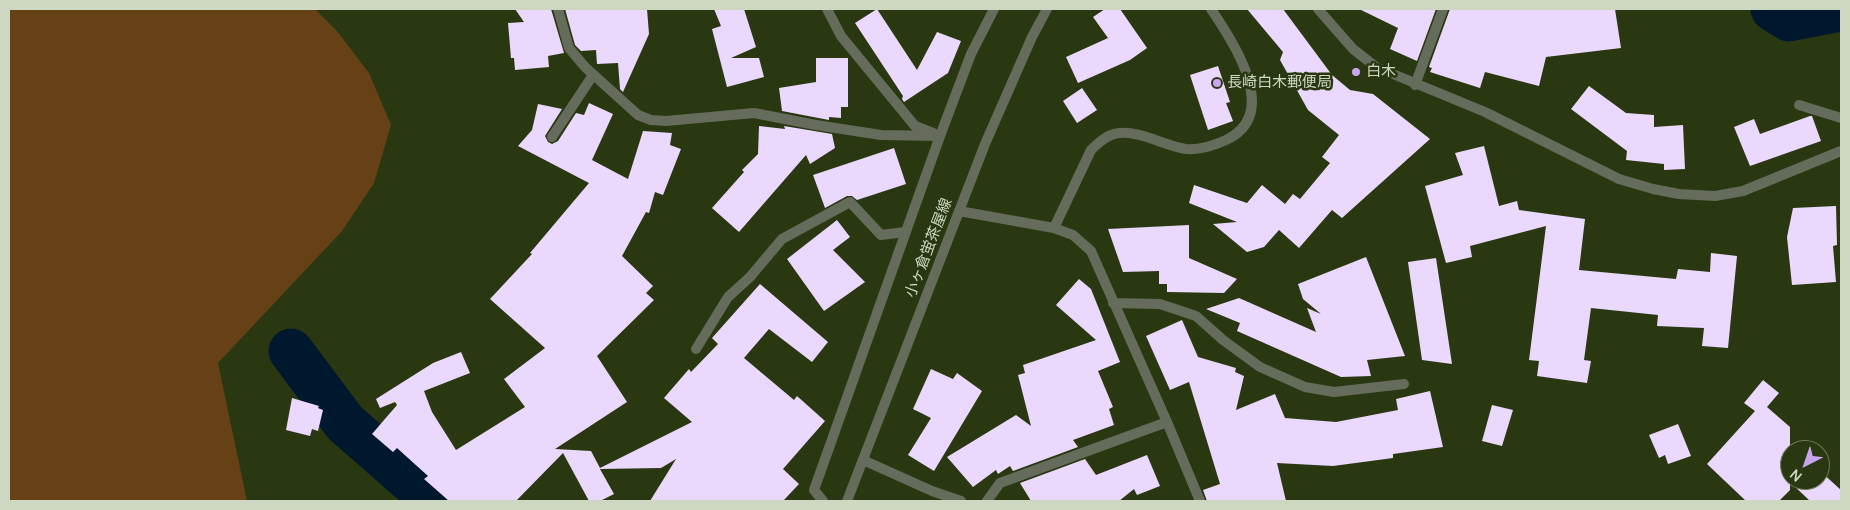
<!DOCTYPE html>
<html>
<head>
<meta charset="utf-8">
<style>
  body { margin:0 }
  #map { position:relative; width:1850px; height:510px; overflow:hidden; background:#2a3812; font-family:Manrope,sans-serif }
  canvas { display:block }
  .frame { position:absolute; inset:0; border:10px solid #ced7c2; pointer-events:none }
  .north { position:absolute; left:1780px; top:440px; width:50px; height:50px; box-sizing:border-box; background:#2a3812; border:1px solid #6c7858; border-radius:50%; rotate:221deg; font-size:14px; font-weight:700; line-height:20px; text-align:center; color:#ced7c2 }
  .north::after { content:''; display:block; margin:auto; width:18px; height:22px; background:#c9a5ee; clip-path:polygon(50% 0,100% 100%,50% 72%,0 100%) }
</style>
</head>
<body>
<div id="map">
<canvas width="1850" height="510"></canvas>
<div class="frame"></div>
<div class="north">N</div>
</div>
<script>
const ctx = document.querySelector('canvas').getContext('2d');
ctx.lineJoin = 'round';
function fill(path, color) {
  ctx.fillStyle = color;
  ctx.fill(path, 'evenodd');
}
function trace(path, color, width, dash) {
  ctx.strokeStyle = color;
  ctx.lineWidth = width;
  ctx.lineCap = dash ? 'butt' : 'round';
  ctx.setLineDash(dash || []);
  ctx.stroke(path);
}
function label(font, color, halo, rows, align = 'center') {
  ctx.font = font + ' Manrope,"Noto Sans JP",sans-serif';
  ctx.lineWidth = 5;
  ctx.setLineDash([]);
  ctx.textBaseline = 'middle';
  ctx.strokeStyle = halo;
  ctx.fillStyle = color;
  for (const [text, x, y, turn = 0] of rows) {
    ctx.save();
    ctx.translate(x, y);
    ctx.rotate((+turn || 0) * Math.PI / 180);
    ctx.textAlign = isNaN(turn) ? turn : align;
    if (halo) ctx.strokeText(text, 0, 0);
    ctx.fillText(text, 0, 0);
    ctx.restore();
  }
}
fill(new Path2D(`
  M 9,9 L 315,9 L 337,31 L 369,73 L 391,125 L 374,183 L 342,231 L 218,363 L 247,501 L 9,501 Z`), '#654115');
trace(new Path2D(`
  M 1773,9 L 1789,19 L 1841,9
  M 291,351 L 345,423 L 434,501`), '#00182d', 45);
fill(new Path2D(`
  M 515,9 L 551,9 L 564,53 L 548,56 L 549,67 L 515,70 L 514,58 L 511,58 L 508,23 L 524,22 Z
  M 565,9 L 647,9 L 649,34 L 623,92 L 620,89 L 618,63 L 597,64 L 596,50 L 581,51 L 575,45 Z
  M 714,9 L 744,9 L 756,47 L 731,58 L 759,58 L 764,77 L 727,87 L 712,29 L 721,26 Z
  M 877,9 L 917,70 L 937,32 L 961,41 L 948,73 L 904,102 L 902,99 L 903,96 L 855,23 Z
  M 1105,9 L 1120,9 L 1147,48 L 1130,60 L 1078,83 L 1066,57 L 1108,38 L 1093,17 Z
  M 1247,9 L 1283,9 L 1332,75 L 1350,90 L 1373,94 L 1430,139 L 1342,218 L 1332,210 L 1299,248 L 1279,230 L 1264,247 L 1247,252 L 1213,224 L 1237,222 L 1189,203 L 1194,185 L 1247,203 L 1262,185 L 1285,204 L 1293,194 L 1300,199 L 1330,163 L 1322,157 L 1339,135 L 1308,110 L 1280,60 L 1283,52 Z
  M 1359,9 L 1436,9 L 1417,61 L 1390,49 L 1398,28 Z
  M 1450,9 L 1615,9 L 1621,48 L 1546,57 L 1539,86 L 1485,72 L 1480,88 L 1430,72 L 1432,68 L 1429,67 Z
  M 816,58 L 848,58 L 848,107 L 841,107 L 841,118 L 829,117 L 829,120 L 782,111 L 779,88 L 816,82 Z
  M 1218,66 L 1230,102 L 1226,103 L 1233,121 L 1208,130 L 1190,75 Z
  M 1589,86 L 1626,113 L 1654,115 L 1654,127 L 1683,125 L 1685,169 L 1664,170 L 1664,164 L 1626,160 L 1627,151 L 1571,109 Z
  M 1082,88 L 1097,110 L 1077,123 L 1063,101 Z
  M 589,103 L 613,114 L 592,160 L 628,179 L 643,131 L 672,133 L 670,145 L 681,149 L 663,195 L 655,192 L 649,213 L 646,212 L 622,256 L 653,286 L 646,293 L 654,300 L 597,356 L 627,402 L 555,449 L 591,451 L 600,468 L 692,422 L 664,398 L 689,369 L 691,372 L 718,344 L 712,338 L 760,284 L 828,342 L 812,362 L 769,329 L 744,358 L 794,400 L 797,396 L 825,421 L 783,469 L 799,484 L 783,501 L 650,501 L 676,459 L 661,468 L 600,469 L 614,494 L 600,501 L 589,501 L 563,453 L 516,501 L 449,501 L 424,479 L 428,476 L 397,448 L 393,452 L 372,434 L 397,405 L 395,402 L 380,408 L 376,399 L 433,363 L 461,352 L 470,373 L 424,391 L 432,412 L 456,450 L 525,407 L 504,379 L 545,348 L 490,299 L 532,254 L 530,253 L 589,183 L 518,146 L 532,130 L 538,104 L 562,109 L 545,136 L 548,142 L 552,144 L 558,141 L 576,113 L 584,115 Z
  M 1810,116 L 1812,116 L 1821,141 L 1750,166 L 1734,127 L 1754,119 L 1760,134 Z
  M 759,126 L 785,129 L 784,126 L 832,134 L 835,148 L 810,164 L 806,155 L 739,232 L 712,208 L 744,172 L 742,170 L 758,154 Z
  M 1484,146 L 1499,206 L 1517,201 L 1519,210 L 1585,219 L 1579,270 L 1676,279 L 1678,269 L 1710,272 L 1711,253 L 1737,256 L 1728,348 L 1702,346 L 1704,328 L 1657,326 L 1658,315 L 1591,308 L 1584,360 L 1591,361 L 1587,383 L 1537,376 L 1539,361 L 1529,360 L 1546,226 L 1470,246 L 1472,257 L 1446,263 L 1425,186 L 1463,175 L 1455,153 Z
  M 894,148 L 906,184 L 857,200 L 852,196 L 847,196 L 825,208 L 813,175 Z
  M 1836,206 L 1837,245 L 1833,246 L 1836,282 L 1792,285 L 1787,237 L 1793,208 Z
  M 837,220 L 850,237 L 833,250 L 865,282 L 824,311 L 787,259 Z
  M 1189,225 L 1189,258 L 1237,279 L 1224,293 L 1167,292 L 1167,284 L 1159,284 L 1159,271 L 1123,272 L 1108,229 Z
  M 1366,257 L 1405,356 L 1367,360 L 1371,376 L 1341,377 L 1237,331 L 1240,323 L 1206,309 L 1239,298 L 1316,332 L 1307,308 L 1321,314 L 1303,299 L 1298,284 Z
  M 1436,258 L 1452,364 L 1422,360 L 1408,262 Z
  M 1079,279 L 1091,289 L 1120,362 L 1098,371 L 1113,407 L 1109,409 L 1114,425 L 1073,440 L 1078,447 L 1013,471 L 1010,466 L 998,474 L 996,470 L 973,487 L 947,457 L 1016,415 L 1031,426 L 1018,375 L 1025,373 L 1023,365 L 1096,340 L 1056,305 Z
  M 1182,320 L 1198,357 L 1236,368 L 1235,372 L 1244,376 L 1236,410 L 1275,394 L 1285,418 L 1336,422 L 1398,410 L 1396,399 L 1430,391 L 1443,447 L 1393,454 L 1393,458 L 1333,466 L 1277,463 L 1286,501 L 1207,501 L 1203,490 L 1220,484 L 1189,382 L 1170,390 L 1146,336 Z
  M 931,369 L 953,379 L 957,373 L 982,391 L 934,471 L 908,455 L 931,418 L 913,409 Z
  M 1763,380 L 1779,393 L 1767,407 L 1790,427 L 1790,480 L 1820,480 L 1820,471 L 1841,490 L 1841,501 L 1810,501 L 1790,482 L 1790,490 L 1779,501 L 1746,501 L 1707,464 L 1755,411 L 1744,403 Z
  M 292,398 L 319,406 L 318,408 L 323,410 L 318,431 L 312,429 L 310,436 L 286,430 Z
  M 1492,405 L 1513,410 L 1502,446 L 1482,441 Z
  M 1678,424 L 1691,456 L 1668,464 L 1665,455 L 1659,458 L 1649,435 Z
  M 1147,455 L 1160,486 L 1137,495 L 1134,489 L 1119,501 L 1031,501 L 1020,483 L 1085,459 L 1096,475 Z`), '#ead9fd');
trace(new Path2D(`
  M 558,9 L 569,48 L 585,67 L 638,115 L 651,120 L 666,121 L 754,113 L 816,125 L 881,135 L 940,136
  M 827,9 L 841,36 L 915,126 L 933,133
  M 1415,85 L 1443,9
  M 1799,105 L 1841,118
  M 552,137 L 593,75
  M 959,211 L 1054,228 L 1073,235 L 1091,251 L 1167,422 L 1200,501
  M 1054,228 L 1091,150 C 1099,142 1108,134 1119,133 C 1142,131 1164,146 1186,149 C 1201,150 1213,146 1226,140 C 1282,114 1233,42 1211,9
  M 1113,303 L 1160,304 L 1196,316 L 1223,340 L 1260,367 L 1305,387 L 1334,392 L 1404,384
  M 696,349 L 728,297 L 750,277 L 782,239 L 850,202 L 881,235 L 905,232
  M 863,460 L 932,491 L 961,501
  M 823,501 L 814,490 L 940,136 L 971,54 L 994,9
  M 987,501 L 1000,483 L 1167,422`), '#656c5b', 10);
trace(new Path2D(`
  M 1318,9 L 1353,49 L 1376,67 L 1485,112 L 1619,179 L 1653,189 L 1679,194 L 1715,196 L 1743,191 L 1841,151
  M 847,501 L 985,144 L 1032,37 L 1047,9`), '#656c5b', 10);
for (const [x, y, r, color] of [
  [1356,72,5,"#c9a5ee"],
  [1217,83,5,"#c9a5ee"]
]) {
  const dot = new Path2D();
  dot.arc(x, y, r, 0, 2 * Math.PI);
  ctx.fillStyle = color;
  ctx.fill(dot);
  trace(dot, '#2a3812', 2);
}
label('15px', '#ced7c2', '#2a3812', [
  ["白木",1366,72],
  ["長崎白木郵便局",1227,83]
], 'left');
label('15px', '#ced7c2', '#2a3812', [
  ["小ヶ倉蛍茶屋線",929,248,-69]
]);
</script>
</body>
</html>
